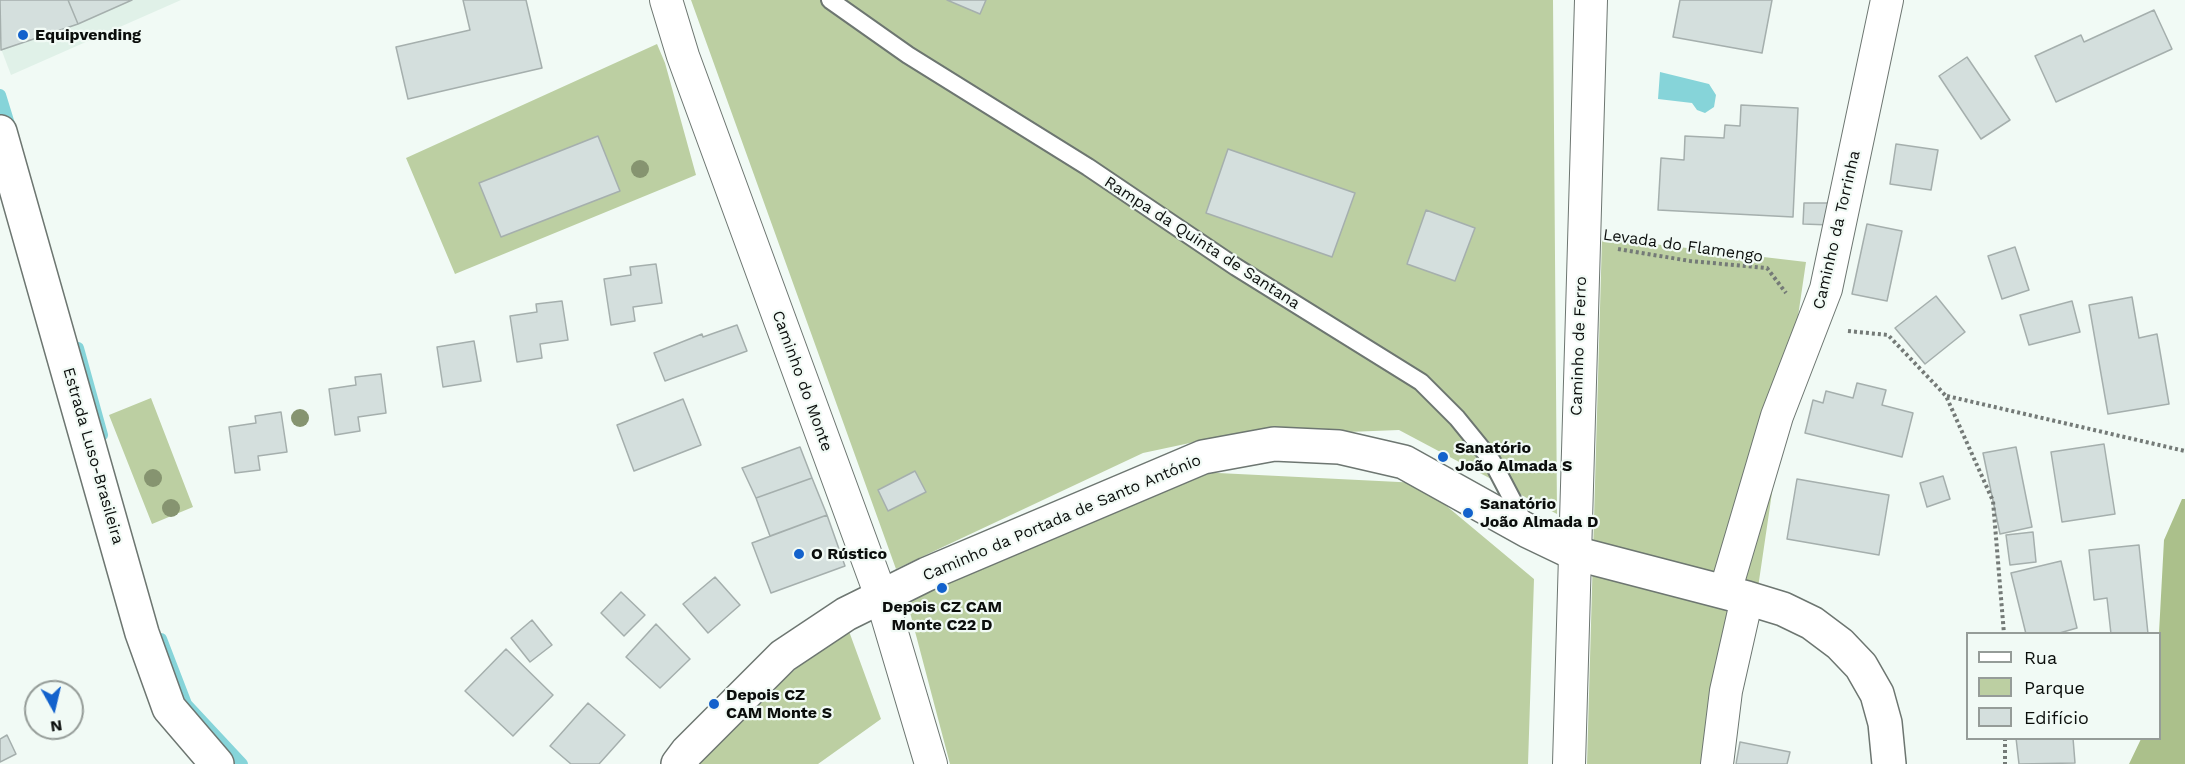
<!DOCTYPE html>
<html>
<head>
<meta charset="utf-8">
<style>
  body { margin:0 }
  #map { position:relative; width:2185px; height:764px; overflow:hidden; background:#f1faf5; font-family:"Work Sans",sans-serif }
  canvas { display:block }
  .legend { position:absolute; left:1966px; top:632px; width:195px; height:108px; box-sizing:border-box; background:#f1faf5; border:2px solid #959c98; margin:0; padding:8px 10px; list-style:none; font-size:18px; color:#0b0e0c }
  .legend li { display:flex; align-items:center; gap:12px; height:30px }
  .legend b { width:30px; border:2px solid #959c98 }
  .north { position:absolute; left:24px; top:680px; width:60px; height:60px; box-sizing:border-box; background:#f1faf5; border:2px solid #959c98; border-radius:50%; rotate:172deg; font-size:16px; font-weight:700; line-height:24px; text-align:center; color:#0b0e0c }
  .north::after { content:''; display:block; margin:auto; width:21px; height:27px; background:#1362cc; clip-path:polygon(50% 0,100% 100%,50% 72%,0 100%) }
</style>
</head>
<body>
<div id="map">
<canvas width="2185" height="764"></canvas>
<ul class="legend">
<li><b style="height:8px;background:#fff"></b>Rua</li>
<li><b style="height:16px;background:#bccfa2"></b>Parque</li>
<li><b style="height:16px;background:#d4dfdd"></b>Edifício</li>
</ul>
<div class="north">N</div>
</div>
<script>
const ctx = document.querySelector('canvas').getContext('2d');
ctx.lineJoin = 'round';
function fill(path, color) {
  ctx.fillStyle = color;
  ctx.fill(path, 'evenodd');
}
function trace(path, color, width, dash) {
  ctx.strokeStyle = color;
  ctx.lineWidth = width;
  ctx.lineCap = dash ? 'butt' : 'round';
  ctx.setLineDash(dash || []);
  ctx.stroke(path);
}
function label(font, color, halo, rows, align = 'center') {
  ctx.font = font + ' "Work Sans",sans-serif';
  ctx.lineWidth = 4.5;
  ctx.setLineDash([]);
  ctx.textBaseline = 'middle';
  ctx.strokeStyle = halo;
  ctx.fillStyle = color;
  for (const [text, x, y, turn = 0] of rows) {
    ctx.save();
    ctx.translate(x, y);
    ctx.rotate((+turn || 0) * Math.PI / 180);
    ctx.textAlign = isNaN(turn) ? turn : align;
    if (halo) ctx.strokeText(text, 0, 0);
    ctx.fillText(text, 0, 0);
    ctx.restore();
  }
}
fill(new Path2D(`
  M 0,0 L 181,0 L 11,75 L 0,46 Z`), '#e0f1e8');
fill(new Path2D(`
  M 691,0 L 1553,0 L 1557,514 L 1399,430 L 1218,437 L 1143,453 L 896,569 Z
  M 657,44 L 665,63 L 696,175 L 455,274 L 406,158 Z
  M 1602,238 L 1806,262 L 1732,764 L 1587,764 Z
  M 151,398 L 193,507 L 152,524 L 109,415 Z
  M 1198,472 L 1419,483 L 1534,579 L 1528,764 L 950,764 L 907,601 Z
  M 846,623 L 881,719 L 818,764 L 691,764 Z`), '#bccfa2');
fill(new Path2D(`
  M 2182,499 L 2185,499 L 2185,764 L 2129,764 L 2141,739 L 2160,738 L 2159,633 L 2164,540 Z`), '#abc08b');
fill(new Path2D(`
  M 1660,72 L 1709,84 L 1716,95 L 1714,107 L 1705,113 L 1697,110 L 1692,103 L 1658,99 Z`), '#86d4d9');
trace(new Path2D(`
  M 0,95 L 12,134
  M 78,348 L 102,435
  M 161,639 L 186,704 L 242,764`), '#86d4d9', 12);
const building = new Path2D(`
  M 0,0 L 68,0 L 78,24 L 1,50 Z
  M 68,0 L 132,0 L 78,24 Z
  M 463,0 L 526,0 L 542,68 L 408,99 L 396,47 L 470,30 Z
  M 947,0 L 986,0 L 980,14 Z
  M 1680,0 L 1772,0 L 1762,53 L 1673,37 Z
  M 2154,10 L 2172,49 L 2056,102 L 2035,56 L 2081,35 L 2084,42 Z
  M 1967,57 L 2010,120 L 1981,139 L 1939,76 Z
  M 1741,105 L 1798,108 L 1793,217 L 1658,210 L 1661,158 L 1684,160 L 1685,136 L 1724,138 L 1725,125 L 1740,126 Z
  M 598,136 L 620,191 L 501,237 L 479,183 Z
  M 1896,144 L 1938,150 L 1931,190 L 1890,184 Z
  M 1228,149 L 1355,193 L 1332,257 L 1206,213 Z
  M 1804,203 L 1830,203 L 1830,225 L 1803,224 Z
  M 1426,210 L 1475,228 L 1455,281 L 1407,264 Z
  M 1867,224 L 1902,231 L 1887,301 L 1852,294 Z
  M 2015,247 L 2029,290 L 2002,299 L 1988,256 Z
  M 656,264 L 662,303 L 633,307 L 635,321 L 611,325 L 604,279 L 631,275 L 630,267 Z
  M 1936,296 L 1965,332 L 1925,364 L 1895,328 Z
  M 2132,297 L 2139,338 L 2157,334 L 2169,404 L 2108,414 L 2089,305 Z
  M 562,301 L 568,340 L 540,344 L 542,358 L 517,362 L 510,316 L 537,312 L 536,304 Z
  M 2072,301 L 2080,332 L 2029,345 L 2020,315 Z
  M 737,325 L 747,351 L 665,381 L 654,353 L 702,334 L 703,337 Z
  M 474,341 L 481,381 L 443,387 L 437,347 Z
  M 381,374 L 386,413 L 358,417 L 360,431 L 335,435 L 329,389 L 356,385 L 355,377 Z
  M 1857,383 L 1886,390 L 1882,405 L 1913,413 L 1902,457 L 1805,433 L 1813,400 L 1823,403 L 1826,391 L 1853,398 Z
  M 683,399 L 701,445 L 634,471 L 617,425 Z
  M 281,412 L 287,452 L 258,456 L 260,470 L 235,473 L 229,427 L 256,423 L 255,416 Z
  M 2104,444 L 2115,514 L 2062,522 L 2051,452 Z
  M 800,447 L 812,478 L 756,498 L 742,468 Z
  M 2016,447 L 2032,527 L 2000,534 L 1983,453 Z
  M 915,471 L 926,492 L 888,511 L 878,490 Z
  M 1943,476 L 1950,499 L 1927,507 L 1920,483 Z
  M 812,478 L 827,515 L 770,536 L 756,498 Z
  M 1797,479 L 1889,495 L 1879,555 L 1787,539 Z
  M 827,515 L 845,566 L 771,593 L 752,543 Z
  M 2033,532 L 2036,562 L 2010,565 L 2006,535 Z
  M 2139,545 L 2148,634 L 2111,634 L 2107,598 L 2094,600 L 2089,550 Z
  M 2061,561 L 2077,628 L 2056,634 L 2026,634 L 2011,573 Z
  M 715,577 L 740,605 L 708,633 L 683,604 Z
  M 621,592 L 645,615 L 624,636 L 601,613 Z
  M 532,620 L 552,645 L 530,662 L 511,638 Z
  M 656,624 L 690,659 L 660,688 L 626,657 Z
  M 506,649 L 553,695 L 513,736 L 465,691 Z
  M 588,703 L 625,735 L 599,764 L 571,764 L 550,746 Z
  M 7,735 L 16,754 L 0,762 L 0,739 Z
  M 2016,738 L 2073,738 L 2075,763 L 2019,764 Z
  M 1740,742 L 1790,752 L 1787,764 L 1736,764 Z`);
fill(building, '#d4dfdd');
trace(building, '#a5afad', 1.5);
const lane = new Path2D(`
  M 830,0 L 908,55 L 1088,167 L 1236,267 L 1421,382 L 1457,418 L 1492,461 L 1524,522`);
const street = new Path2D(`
  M 666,0 L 683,56 L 881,596 L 931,764
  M 1725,592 L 1777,416 L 1826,289 L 1887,0
  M 1569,764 L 1591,0
  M 1717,764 L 1726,691 L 1747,598`);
const secondary = new Path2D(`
  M 0,132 L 142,633 L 169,708 L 217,764
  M 678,764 L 687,752 L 783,656 L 846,614 L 927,574 L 1203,457 L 1274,444 L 1339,447 L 1404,462 L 1528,531 L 1574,553 L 1747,598 L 1783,609 L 1812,623 L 1840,644 L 1861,666 L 1877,694 L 1885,723 L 1889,764`);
trace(lane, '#6d7671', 20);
trace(street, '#6d7671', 34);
trace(secondary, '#6d7671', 36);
trace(new Path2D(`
  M 1618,249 L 1690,261 L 1767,268 L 1786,293
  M 1848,331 L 1888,335 L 1946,396 L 1993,501 L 2004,634
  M 1947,396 L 2185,451
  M 2005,738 L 2005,764`), '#747a77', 4, [3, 3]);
trace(lane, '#fff', 16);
trace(street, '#fff', 32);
trace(secondary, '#fff', 33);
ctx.fillStyle = '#869470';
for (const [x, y] of [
  [640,169],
  [300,418],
  [153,478],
  [171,508]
]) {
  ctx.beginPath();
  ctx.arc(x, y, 9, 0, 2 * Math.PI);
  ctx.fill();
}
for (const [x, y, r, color] of [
  [23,35,6,"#1362cc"],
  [1443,457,6,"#1362cc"],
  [1468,513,6,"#1362cc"],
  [799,554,6,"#1362cc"],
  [942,588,6,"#1362cc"],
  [714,704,6,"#1362cc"]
]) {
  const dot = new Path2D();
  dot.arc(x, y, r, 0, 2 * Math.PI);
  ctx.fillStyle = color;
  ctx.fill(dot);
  trace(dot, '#f1faf5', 2);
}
label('bold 16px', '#0b0e0c', '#f1faf5', [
  ["Equipvending",35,35],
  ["Sanatório",1455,448],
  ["João Almada S",1455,466],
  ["Sanatório",1480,504],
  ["João Almada D",1480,522],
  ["O Rústico",811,554],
  ["Depois CZ CAM",942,607,"center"],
  ["Monte C22 D",942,625,"center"],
  ["Depois CZ",726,695],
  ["CAM Monte S",726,713]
], 'left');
label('16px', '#0b0e0c', '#f1faf5', [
  ["Caminho da Torrinha",1837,230,-77],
  ["Rampa da Quinta de Santana",1202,243,33],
  ["Levada do Flamengo",1683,246,8],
  ["Caminho de Ferro",1579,346,-88],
  ["Caminho do Monte",802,381,70],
  ["Estrada Luso-Brasileira",93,456,74],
  ["Caminho da Portada de Santo António",1062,518,-23]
]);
</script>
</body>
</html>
